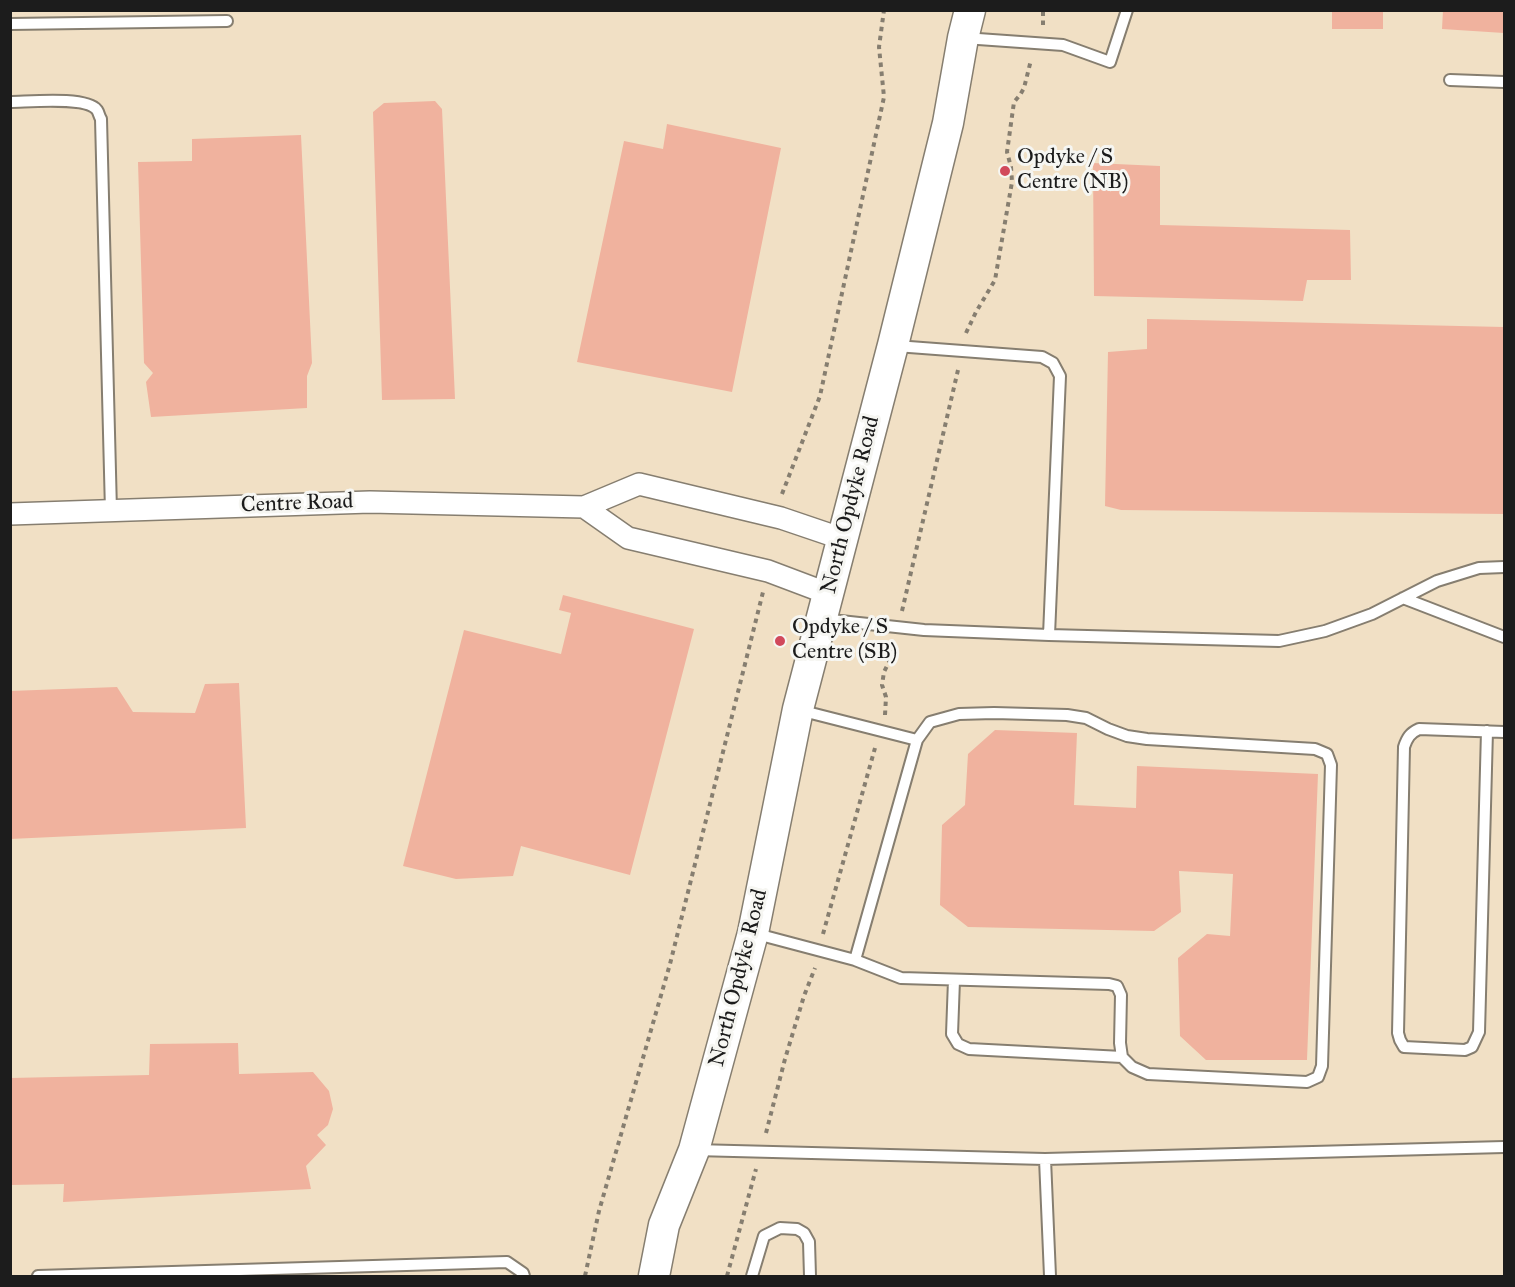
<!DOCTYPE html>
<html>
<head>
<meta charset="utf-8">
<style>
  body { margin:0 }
  #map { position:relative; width:1515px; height:1287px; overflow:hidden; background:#f1e0c5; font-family:"IM FELL Great Primer",serif }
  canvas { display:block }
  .frame { position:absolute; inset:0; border:12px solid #1c1c1c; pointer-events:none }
</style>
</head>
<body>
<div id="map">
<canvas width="1515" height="1287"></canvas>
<div class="frame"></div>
</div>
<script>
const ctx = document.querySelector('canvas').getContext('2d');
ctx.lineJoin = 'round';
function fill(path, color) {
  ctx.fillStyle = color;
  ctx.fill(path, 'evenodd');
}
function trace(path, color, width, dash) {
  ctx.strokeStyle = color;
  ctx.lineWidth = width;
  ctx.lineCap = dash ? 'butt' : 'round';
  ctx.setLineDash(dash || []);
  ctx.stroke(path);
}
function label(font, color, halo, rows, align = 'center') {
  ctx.font = font + ' "IM FELL Great Primer",serif';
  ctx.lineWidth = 6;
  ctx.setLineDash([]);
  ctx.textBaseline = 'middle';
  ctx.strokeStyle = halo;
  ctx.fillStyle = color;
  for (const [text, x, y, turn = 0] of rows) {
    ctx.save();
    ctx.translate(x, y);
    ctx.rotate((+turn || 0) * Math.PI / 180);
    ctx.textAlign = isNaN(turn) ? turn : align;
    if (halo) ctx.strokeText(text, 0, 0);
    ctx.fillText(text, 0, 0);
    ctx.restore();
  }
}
fill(new Path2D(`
  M 1332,10 L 1383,10 L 1383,29 L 1332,29 Z
  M 1443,10 L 1504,10 L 1504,33 L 1442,29 Z
  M 435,101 L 442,109 L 455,399 L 382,400 L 373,112 L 384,103 Z
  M 667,124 L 781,148 L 732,392 L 577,362 L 624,141 L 663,149 Z
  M 301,135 L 312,363 L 307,376 L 307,408 L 151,417 L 146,382 L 153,373 L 144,363 L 138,162 L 192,161 L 192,139 Z
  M 1093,163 L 1160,166 L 1160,225 L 1350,230 L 1351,280 L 1307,280 L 1303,301 L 1094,296 Z
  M 1147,319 L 1504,327 L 1504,514 L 1121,510 L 1105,506 L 1108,352 L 1147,349 Z
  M 563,595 L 694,629 L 630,875 L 521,846 L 513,876 L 456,879 L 403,866 L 464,630 L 561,654 L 571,613 L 559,610 Z
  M 239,683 L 246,828 L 10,839 L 10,691 L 117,687 L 133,712 L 195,713 L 205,684 Z
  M 995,730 L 1077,733 L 1074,805 L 1136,808 L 1137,766 L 1318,774 L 1307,1060 L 1206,1060 L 1180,1036 L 1178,958 L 1207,934 L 1230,936 L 1233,874 L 1179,871 L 1181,912 L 1154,931 L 968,927 L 940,905 L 942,825 L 965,805 L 968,754 Z
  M 238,1043 L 239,1074 L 313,1072 L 329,1091 L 333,1109 L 328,1125 L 317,1135 L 326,1145 L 306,1166 L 311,1189 L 63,1202 L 64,1184 L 10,1185 L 10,1078 L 149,1075 L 150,1044 Z`), '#f0b29e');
const lane = new Path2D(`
  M 10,24 L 227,21
  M 964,38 L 1063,45 L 1110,62 L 1127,10
  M 1450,80 L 1504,82
  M 10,102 C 28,102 86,96 97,110 C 99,113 99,116 101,119 L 111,511
  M 896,346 L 1042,357 L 1053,363 L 1060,376 L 1049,635
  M 1403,598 L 1504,637
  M 822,619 L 924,630 L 1049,635 L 1279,641 L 1325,631 L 1372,614 L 1437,581 L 1479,568 L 1504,567
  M 1487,731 L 1479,1032 L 1472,1047 L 1465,1050 L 1404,1047 L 1400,1040 L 1398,1033 L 1404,747 C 1407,738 1410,733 1419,729 L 1504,732
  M 753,933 L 855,960 L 901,978 L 1109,984 L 1117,986 L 1121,995 L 1120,1043 L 1122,1057 L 1132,1067 L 1148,1074 L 1307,1082 L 1318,1077 L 1322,1066 L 1331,765 L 1327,754 L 1315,749 L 1147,739 L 1127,736 L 1108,729 L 1086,718 L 1067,715 L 994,713 L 959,714 L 930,722 L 917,740 L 799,710
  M 855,960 L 917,740
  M 954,980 L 952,1034 L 958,1044 L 969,1049 L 1122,1057
  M 695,1150 L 1045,1159 L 1504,1147
  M 1045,1159 L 1050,1276
  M 38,1276 L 507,1262 L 523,1273 L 524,1276
  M 752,1276 L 764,1236 L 780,1228 L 797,1229 L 804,1233 L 809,1242 L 810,1276`);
const street = new Path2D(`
  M 584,507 L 628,538 L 768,571 L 829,594
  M 10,514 L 370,502 L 584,507 L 639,484 L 781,518 L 843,539`);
const secondary = new Path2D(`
  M 654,1276 L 664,1225 L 694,1150 L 753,933 L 798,709 L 893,345 L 948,123 L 963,38 L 970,10`);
trace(lane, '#867e70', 14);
trace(street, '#867e70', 24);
trace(secondary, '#867e70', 33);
trace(new Path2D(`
  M 1043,25 L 1043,10
  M 966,333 L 976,312 L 995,280 L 1012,182 L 1011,167 L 1007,152 L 1014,102 L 1020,95 L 1024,88 L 1031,60
  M 782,494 L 820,396 L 884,97 L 879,47 L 884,10
  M 902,611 L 958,370
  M 885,715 L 886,697 L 882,685 L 884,672 L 892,656 L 894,644
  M 823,934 L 875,748
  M 766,1133 L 785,1059 L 804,996 L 815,968
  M 585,1276 L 599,1211 L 670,964 L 763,592
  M 727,1276 L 756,1169`), '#867e70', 4, [4.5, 4.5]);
trace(lane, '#fff', 10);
trace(street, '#fff', 21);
trace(secondary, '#fff', 30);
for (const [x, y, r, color] of [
  [1005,171,6,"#d1495b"],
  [780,641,6,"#d1495b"]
]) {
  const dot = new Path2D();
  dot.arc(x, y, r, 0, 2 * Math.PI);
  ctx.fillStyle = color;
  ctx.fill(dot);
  trace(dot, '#f6f6f2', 2);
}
label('22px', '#1c1c1c', '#f6f6f2', [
  ["Opdyke / S",1017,158],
  ["Centre (NB)",1017,183],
  ["Opdyke / S",792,628],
  ["Centre (SB)",792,653]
], 'left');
label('22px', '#1c1c1c', '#f6f6f2', [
  ["Centre Road",297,504,-2],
  ["North Opdyke Road",851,505,-76],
  ["North Opdyke Road",739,978,-76]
]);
</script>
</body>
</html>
